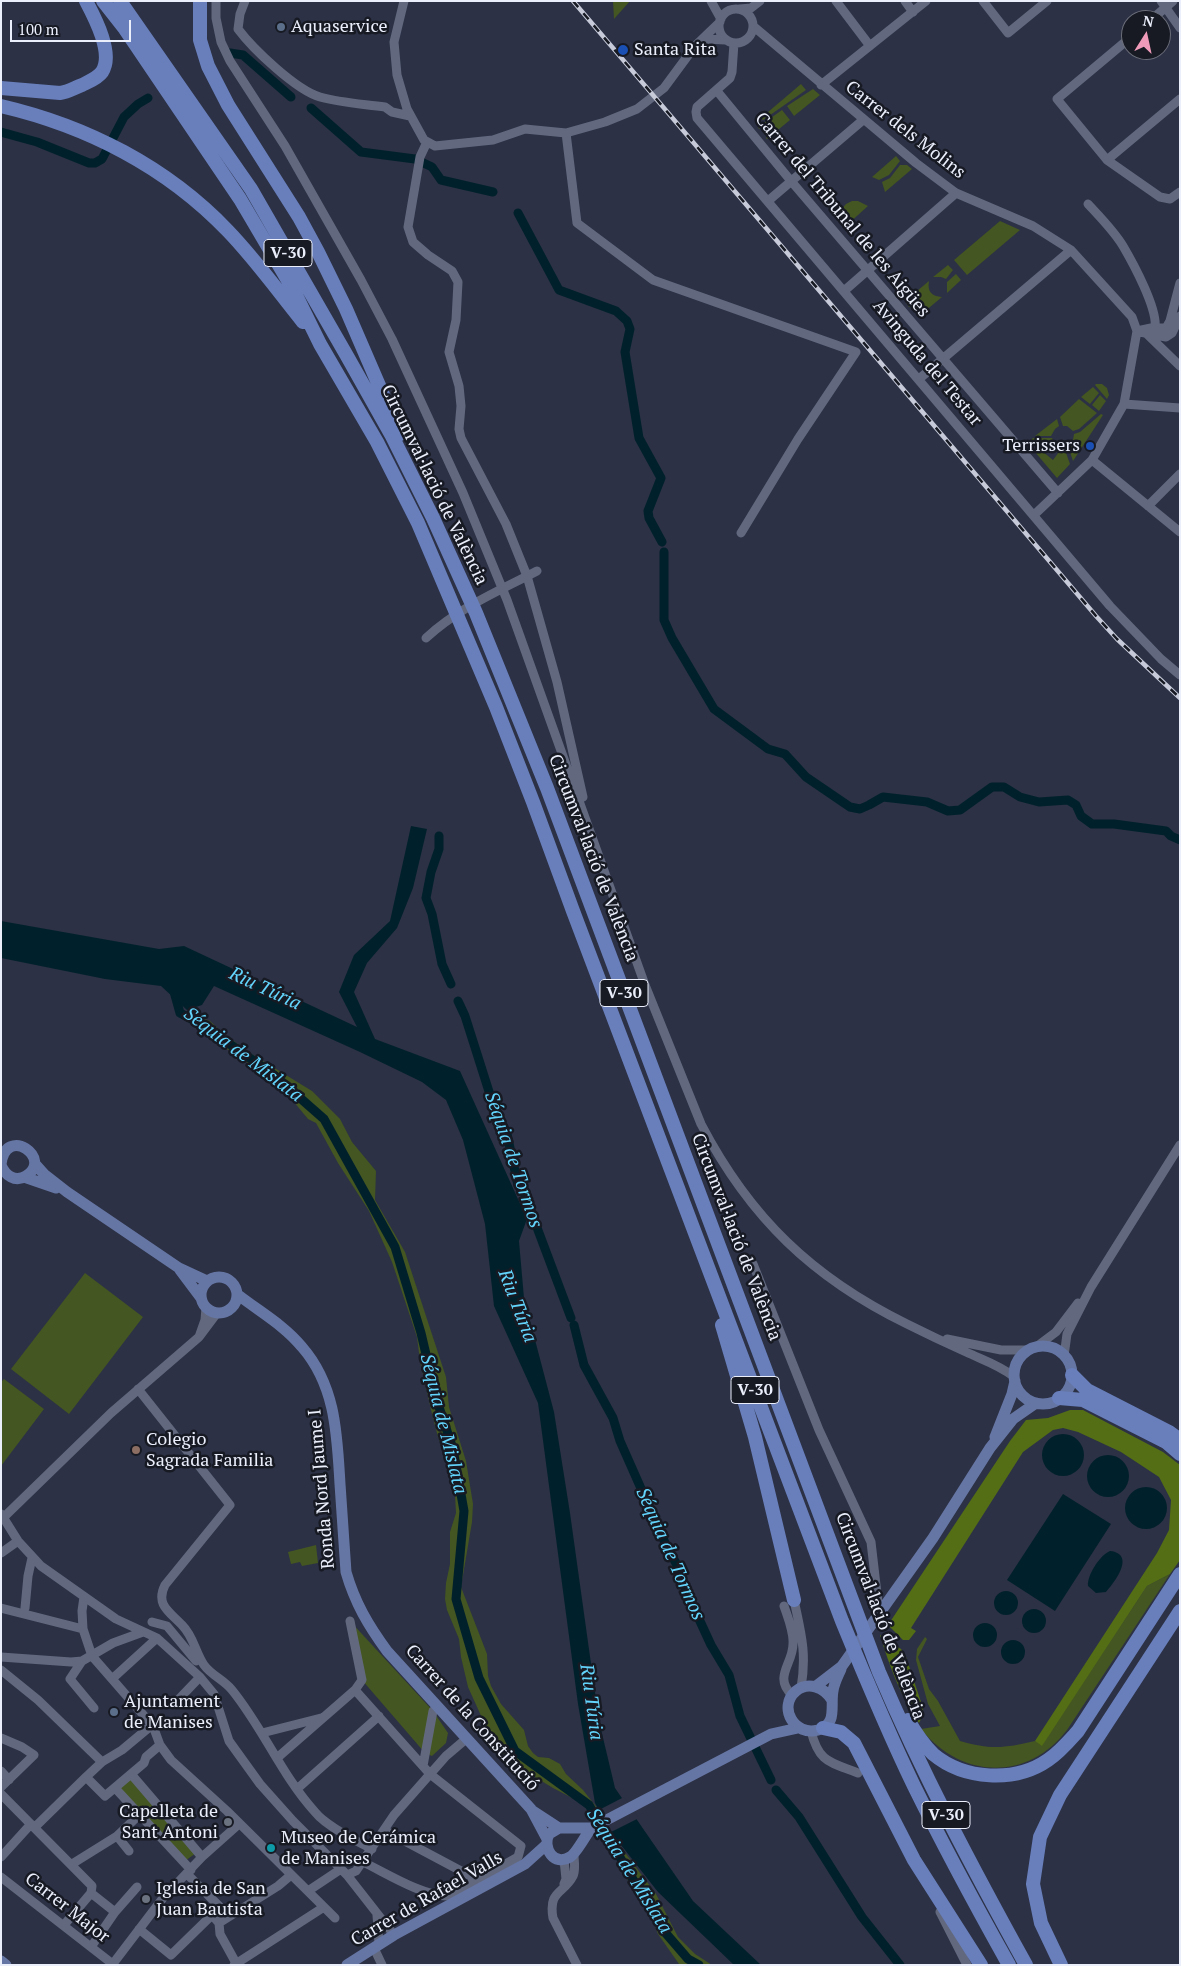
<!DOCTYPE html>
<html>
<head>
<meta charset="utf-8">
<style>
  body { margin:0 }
  #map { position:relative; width:1181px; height:1966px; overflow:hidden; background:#2c3145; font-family:"PT Serif",serif }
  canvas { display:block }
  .frame { position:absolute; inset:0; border:2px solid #ebeffc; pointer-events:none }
  .north { position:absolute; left:1121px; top:10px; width:50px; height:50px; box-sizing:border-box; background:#171a23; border:1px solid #6c6f7a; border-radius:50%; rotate:10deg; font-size:14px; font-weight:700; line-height:20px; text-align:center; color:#ebeffc }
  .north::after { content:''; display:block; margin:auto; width:18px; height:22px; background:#ef9ab8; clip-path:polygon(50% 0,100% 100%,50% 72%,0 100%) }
  .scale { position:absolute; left:10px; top:20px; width:121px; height:22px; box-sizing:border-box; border:2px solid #ebeffc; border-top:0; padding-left:6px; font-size:15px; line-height:18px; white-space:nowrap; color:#ebeffc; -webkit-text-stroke:4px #171a23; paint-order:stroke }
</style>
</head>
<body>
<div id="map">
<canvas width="1181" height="1966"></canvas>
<div class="frame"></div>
<div class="north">N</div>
<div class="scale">100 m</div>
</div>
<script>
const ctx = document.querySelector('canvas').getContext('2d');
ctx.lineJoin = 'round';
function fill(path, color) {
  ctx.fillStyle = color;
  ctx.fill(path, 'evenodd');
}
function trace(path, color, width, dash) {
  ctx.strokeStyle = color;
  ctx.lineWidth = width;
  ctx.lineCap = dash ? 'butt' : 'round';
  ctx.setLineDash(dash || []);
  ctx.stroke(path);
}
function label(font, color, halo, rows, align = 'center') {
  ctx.font = font + ' "PT Serif",serif';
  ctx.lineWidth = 5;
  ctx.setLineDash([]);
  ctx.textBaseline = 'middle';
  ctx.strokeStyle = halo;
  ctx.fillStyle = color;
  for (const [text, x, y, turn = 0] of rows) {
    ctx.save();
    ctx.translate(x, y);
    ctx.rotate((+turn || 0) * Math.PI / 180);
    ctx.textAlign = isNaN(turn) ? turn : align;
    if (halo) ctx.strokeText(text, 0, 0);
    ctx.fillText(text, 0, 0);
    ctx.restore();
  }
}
fill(new Path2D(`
  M 613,1 L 630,1 L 614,19 Z
  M 801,84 L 806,90 L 763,120 L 761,118 Z
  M 813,89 L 820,95 L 794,116 L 787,106 Z
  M 782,110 L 790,120 L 767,139 L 766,138 L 770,133 L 764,125 L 759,129 L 758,127 Z
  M 896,156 L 900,161 L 889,175 L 879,180 L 872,177 Z
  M 900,165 L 907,165 L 912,169 L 885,192 L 882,182 L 890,178 Z
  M 852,201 L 858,201 L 868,206 L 848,224 L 838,213 L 846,204 Z
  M 1000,221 L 1020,230 L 967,275 L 954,260 Z
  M 948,265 L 953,270 L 946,279 L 941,277 L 933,277 Z
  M 956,274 L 961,280 L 947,293 L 947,282 Z
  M 929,281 C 927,292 932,296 942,297 L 918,317 L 917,315 L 922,311 L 915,303 L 909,307 L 905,301 Z
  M 1096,384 L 1102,384 L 1107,388 L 1109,395 L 1107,399 L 1095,385 Z
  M 1093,387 L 1099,393 L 1090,404 L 1081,397 Z
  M 1100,395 L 1106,401 L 1099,411 L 1092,405 Z
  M 1079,399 L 1097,413 L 1079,429 L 1073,431 L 1067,426 L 1063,426 L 1060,417 Z
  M 1101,414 L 1103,415 L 1073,461 L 1068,446 L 1073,440 L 1074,434 L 1080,432 Z
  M 1057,419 L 1059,426 L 1055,429 L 1051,436 L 1035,436 Z
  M 1033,438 L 1052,438 L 1055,444 L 1052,446 L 1048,443 L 1042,451 L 1053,460 L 1059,452 L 1055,448 L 1057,446 L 1064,447 L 1070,464 L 1057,478 L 1035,452 L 1038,448 L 1031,440 Z
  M 199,1017 L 210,1021 L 224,1034 L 250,1053 L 312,1091 L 340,1119 L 352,1142 L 376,1171 L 375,1200 L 405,1252 L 446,1377 L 449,1407 L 466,1461 L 473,1504 L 472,1522 L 461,1587 L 487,1654 L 488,1676 L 491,1686 L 501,1704 L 524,1730 L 528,1746 L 533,1753 L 538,1757 L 549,1758 L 560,1764 L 566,1774 L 583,1790 L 598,1809 L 614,1838 L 656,1894 L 678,1937 L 695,1954 L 712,1965 L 679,1964 L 658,1934 L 649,1911 L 627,1879 L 607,1838 L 589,1810 L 576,1800 L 553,1788 L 510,1762 L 492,1740 L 468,1687 L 461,1657 L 459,1639 L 447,1610 L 445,1599 L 446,1583 L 450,1564 L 450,1532 L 456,1513 L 454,1476 L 438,1437 L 432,1414 L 420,1361 L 417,1337 L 392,1262 L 369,1211 L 338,1163 L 316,1123 L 308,1119 L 284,1090 L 237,1055 L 211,1040 L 199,1031 L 193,1024 L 196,1018 Z
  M 85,1273 L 143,1317 L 69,1414 L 11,1369 Z
  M 4,1379 L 44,1409 L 1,1466 L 1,1382 Z
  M 316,1545 L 318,1563 L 302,1566 L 300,1562 L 291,1564 L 288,1552 Z
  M 1170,1574 L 1067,1730 C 1027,1782 961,1779 921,1729 L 940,1726 L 928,1704 L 916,1660 L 917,1649 L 925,1637 L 927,1639 L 918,1657 L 929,1689 L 938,1701 L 960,1741 C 991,1750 1005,1748 1035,1741 L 1042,1745 L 1147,1586 Z
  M 350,1621 L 433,1711 L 448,1733 L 446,1743 L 432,1756 L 425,1753 L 362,1680 Z
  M 132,1777 L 196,1853 L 185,1861 L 118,1789 Z`), '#445621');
fill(new Path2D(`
  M 1070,1410 L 1083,1410 L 1163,1452 L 1180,1465 L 1180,1560 L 1170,1574 L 1147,1586 L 1042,1746 L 1035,1741 L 1157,1553 L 1169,1530 L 1171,1500 L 1159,1477 L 1121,1452 L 1078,1432 L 1063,1428 L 1053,1430 L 1023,1452 L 911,1628 L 916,1631 L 909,1640 L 903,1640 L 888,1625 L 1010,1441 L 1026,1420 L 1048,1418 Z
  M 880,1635 L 901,1649 L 906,1657 L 923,1708 L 923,1715 L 919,1723 C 901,1697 889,1665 880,1635 Z`), '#536e15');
fill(new Path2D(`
  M 411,826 L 427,829 L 413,888 L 397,928 L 367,963 L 354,992 L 375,1039 L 460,1071 L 527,1219 L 519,1241 L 524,1298 L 554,1412 L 570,1513 L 599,1721 L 615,1788 L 693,1901 L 761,1965 L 734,1965 L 658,1892 L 610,1831 L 595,1803 L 578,1704 L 538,1403 L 494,1306 L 485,1224 L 463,1140 L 446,1100 L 422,1082 L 360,1052 L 214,986 L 202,1005 L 187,1010 L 161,986 L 105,979 L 1,958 L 1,921 L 159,949 L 184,946 L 357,1027 L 339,992 L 354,955 L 390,921 Z
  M1042 1455a21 21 0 1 1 42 0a21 21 0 1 1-42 0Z
  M1087 1476a21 21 0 1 1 42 0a21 21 0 1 1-42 0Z
  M1125 1508a21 21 0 1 1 42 0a21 21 0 1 1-42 0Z
  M 1063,1494 L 1111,1524 L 1055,1611 L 1007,1580 Z
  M 1110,1551 C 1136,1554 1115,1582 1106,1592 L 1096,1593 L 1088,1586 C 1087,1575 1100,1555 1110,1551 Z
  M994 1603a12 12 0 1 1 24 0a12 12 0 1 1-24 0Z
  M1022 1621a12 12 0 1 1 24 0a12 12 0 1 1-24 0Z
  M973 1635a12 12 0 1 1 24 0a12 12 0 1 1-24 0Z
  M1001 1652a12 12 0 1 1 24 0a12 12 0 1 1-24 0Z`), '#00212c');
fill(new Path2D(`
  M 624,1797 L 639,1818 L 609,1833 L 597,1811 Z`), '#2c3145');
trace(new Path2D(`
  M 230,53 L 243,55 L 291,97
  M 311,108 L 361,152 L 415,159 L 432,167 L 441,180 L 493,192
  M 1,132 L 37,142 L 89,163 L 95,163 L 102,159 L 124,117 L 138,104 L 148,98
  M 518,213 L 559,290 L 616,311 L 627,321 L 630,329 L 625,352 L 639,438 L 661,478 L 648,511 L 649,518 L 662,542
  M 664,552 L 664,620 L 672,638 L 714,709 L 768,749 L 785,754 L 806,777 L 850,807 L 860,809 L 869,805 L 883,797 L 927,802 L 948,811 L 960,810 L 992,787 L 1004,787 L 1020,797 L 1039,802 L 1068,800 L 1076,805 L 1081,816 L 1092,824 L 1114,824 L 1166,831 L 1171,836 L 1180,840
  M 439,836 L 439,849 L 431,872 L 426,898 L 432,914 L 442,964 L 451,984
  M 173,988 L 180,1013 L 201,1024 L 274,1075 L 324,1119 L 395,1247 L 421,1333 L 437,1401 L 453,1449 L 464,1511 L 456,1599 L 479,1678 L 515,1751 L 589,1805 L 663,1930 L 688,1959 L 699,1965
  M 458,1001 L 465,1016 L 492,1101 L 507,1134 L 518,1185 L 524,1193 L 571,1318
  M 574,1325 L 584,1365 L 613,1418 L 620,1441 L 666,1545 L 677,1565 L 687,1593 L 711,1645 L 729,1675 L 740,1716 L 771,1780
  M 776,1790 L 799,1817 L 862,1917 L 900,1965`), '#00212c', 9);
trace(new Path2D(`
  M 216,1 L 216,18 L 221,42 L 230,61 L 285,146 L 361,280 L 392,339 L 463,493 L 507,600 L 645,985 L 701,1124 C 750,1218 813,1278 907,1324 C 927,1334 946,1343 966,1352 C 983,1360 999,1365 1013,1376
  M 245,1 L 240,14 L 238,29 C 253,49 296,90 320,97 C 341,103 364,104 385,107 L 392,112 L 410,116
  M 404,1 L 394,42 L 397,75 L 407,109 L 424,140 L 435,146 L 493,140 L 525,129 L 566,133 L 605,122 L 637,109 L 664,88 L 695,46 L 720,22
  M 711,1 L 721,19
  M 836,1 L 870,46
  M 905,1 L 913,12
  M 983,1 L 1008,33 L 1047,1
  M 1161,1 L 1180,28
  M 740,9 L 751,8 L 760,1
  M719 26a17 17 0 1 1 34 0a17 17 0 1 1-34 0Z
  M 1151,20 L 1173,1
  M 753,26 L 916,163 L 956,193 L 1033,226 L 1071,250 L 1132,317 L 1137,331 L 1124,404 L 1092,460 L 1034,515
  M 1131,37 L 1057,99 L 1107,160 L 1160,197 L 1170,199 L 1180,192
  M 703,39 L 726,40
  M 734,43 L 732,72 L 730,78 L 697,107 L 696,112 L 697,118 L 1110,606 L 1161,659 L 1180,675
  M 821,85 L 926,1
  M 717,91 L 791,181 L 1058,493
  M 566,133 L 577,223 L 653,280 L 856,352 L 798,439 L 741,533
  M 427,142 L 420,157 L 408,227 L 413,242 L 428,255 L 452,271 L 458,282 L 456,320 L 449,352 L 459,386 L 461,406 L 459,429 L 461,438 L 506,524 L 527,576 L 557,682 L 583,797
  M 1107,160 L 1180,99
  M 768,201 L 863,120
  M 1088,204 C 1100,217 1114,231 1123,246 C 1133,263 1158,309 1155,328
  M 844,291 L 956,193
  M 1137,331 L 1151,328 L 1166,328 L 1170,321 L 1180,283
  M 1140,332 L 1166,337 L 1172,333 L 1180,316
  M 1147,334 L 1180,366
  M 919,379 L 1071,250
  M 1124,404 L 1180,408
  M 1092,460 L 1180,532
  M 1148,506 L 1180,474
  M 426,638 C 460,607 497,592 537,571
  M 753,1264 L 819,1430 L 871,1542 L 878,1602 L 884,1607
  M 206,1307 L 205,1320 L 199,1337 L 217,1313
  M 947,1339 L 1001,1350 L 1027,1350
  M 1036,1347 L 1056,1332 L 1078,1303
  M 1064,1356 L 1067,1334 L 1091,1287 L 1180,1145
  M 138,1389 L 230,1505 L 165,1585 C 155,1605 170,1612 182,1625 C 194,1637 195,1652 204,1665 C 211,1675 224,1680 232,1690 C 263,1728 282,1776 315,1812 C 326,1826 356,1841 372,1849
  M 1,1514 L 18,1541 L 41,1566 L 116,1619 L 157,1638 L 200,1677 L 214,1694 L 229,1741 L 260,1784 L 293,1821 L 347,1875 L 394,1935
  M 4,1517 L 111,1413 L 199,1337
  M 1,1553 L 18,1541
  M 84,1597 L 82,1611 L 83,1629 L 92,1656 L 153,1726 L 160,1745 L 171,1760 L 227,1811 L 335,1918
  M 794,1600 C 801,1633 807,1653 801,1688
  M 784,1606 C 788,1618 794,1632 793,1644 C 793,1664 773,1677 792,1695
  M 1,1608 L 83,1629
  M 25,1608 L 28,1576 L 32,1558
  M 152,1622 L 167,1626 L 196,1661
  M 1,1657 L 71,1662 L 82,1661 L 113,1643 L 143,1632
  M 82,1661 L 70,1679 L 94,1708
  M 1,1670 L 38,1700 L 102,1762
  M 112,1679 L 157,1638
  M 355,1690 L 430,1774 L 521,1846 L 518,1857 L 449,1896 C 424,1897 386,1873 363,1862
  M 176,1702 L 200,1677
  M 811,1731 C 819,1763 830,1762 858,1773
  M 262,1733 L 321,1718
  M 1,1738 L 22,1747 L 34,1755 L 1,1787
  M 277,1758 L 355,1690 L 362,1680 L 350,1621
  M 423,1766 L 433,1711
  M 1,1771 L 9,1780
  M 131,1774 L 202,1857
  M 86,1777 L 105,1796 L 144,1763 L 146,1757 L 160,1745
  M 115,1788 L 191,1870
  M 297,1789 L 379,1716
  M 1,1794 L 92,1886 L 91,1893 L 115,1912
  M 35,1827 L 86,1777 L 102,1762 L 122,1750 L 152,1725
  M 384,1830 L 478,1880
  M 117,1836 L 129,1851
  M 574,1855 C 574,1861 576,1870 573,1876 C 564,1894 548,1890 553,1918 L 577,1965
  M 1,1857 L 31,1824
  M 564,1860 L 566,1879 L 564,1884
  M 72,1864 L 117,1836 L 139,1815
  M 187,1874 L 219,1906 L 225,1919
  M 347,1875 L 356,1871 L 394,1815 L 446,1756 L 466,1739
  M 1,1877 L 114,1965
  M 308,1891 L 341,1869
  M 940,1912 L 967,1965
  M 377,1915 L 379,1944
  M 219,1923 L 220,1934 L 236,1963
  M 64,1925 L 91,1893
  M 139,1929 L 171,1955 L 212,1915 L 219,1923 L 278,1886 L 291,1875
  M 91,1947 L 115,1912 L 137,1887
  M 374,1948 L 382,1965
  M 112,1965 L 163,1898 L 202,1857 L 239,1824
  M 234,1965 L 324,1907`), '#62697f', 9);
trace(new Path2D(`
  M 1,1164 C 6,1124 54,1159 26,1176 C 15,1183 5,1175 1,1165
  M 35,1164 L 44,1174 L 67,1192 L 179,1268 L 207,1281
  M 24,1177 L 56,1188
  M 180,1270 L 201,1298
  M201 1295a18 18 0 1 1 36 0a18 18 0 1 1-36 0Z
  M 237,1294 C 260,1312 284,1325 302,1347 C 336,1386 337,1435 340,1484 C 342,1513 344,1542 346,1572 C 355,1603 368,1625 387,1651 L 531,1809 L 547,1839
  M1014 1375a29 29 0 1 1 58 0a29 29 0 1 1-58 0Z
  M 995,1437 L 1012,1394 L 1015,1381
  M 816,1686 L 842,1666 L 933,1538 L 990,1448 L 1013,1419 L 1036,1403
  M 832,1700 C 824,1687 808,1681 796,1691 C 777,1707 795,1737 818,1730 C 838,1724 830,1706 833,1691 C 834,1683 838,1676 841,1669
  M 533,1811 L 559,1828
  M 595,1826 L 771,1734 L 798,1728
  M 559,1828 L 591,1828 C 586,1835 576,1854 570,1857 C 554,1867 542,1848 549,1834 Z
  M 1,1961 L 6,1965
  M 347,1965 L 394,1935 L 525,1864 L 546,1845`), '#6676a4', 11);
trace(new Path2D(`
  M 103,1 L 125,29 L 240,199 L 293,289 L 320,344 L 377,442 L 418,523 L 496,707 L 533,802 L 573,911 L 842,1621 C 865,1677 888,1732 914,1786 C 944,1847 976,1906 1009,1965
  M 120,1 L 251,189 L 347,356 L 392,436 L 433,518 L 476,613 L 547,788 L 879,1672 C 922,1773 973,1869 1026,1965
  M 200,1 L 200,40 L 208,66 L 228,105 L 299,217 L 318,252 L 346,309 L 400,434
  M 1,88 L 60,93 C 68,92 74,88 82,85 C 88,82 98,78 102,72 C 114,54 95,18 86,1
  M 1,106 C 87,126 167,167 228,231 C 255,259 278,291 303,322
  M 722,1325 L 755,1437 L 794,1600
  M 1072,1375 L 1087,1390 L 1169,1432 L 1180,1440
  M 1059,1398 L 1083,1400 L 1166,1442 L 1180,1454
  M 908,1720 C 915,1732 923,1744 933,1754 C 964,1780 1015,1783 1048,1760 C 1060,1752 1069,1741 1078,1731 L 1180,1574
  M 823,1728 L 841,1732 L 854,1743 L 914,1860 L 981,1965
  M 1061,1965 L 1041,1923 L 1033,1884 L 1040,1837 L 1060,1795 L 1180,1611`), '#687fbc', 14);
const rail = new Path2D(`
  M 573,1 L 1096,616 L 1117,639 L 1180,698`);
trace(rail, '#c6cad9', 4.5);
trace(rail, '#171a23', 2.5, [8]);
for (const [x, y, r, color] of [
  [281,27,5,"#5c6f8a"],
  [623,50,6,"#1a4fb4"],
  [1090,446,5,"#1a4fb4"],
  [136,1450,5,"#8d6e63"],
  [114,1712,5,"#5c6f8a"],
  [228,1822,5,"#6b7280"],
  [271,1848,5,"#0f9aa8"],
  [146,1899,5,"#6b7280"]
]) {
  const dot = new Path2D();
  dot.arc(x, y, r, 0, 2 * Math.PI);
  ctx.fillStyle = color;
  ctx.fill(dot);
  trace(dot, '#171a23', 2);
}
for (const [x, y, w] of [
  [288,253,48],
  [624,993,48],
  [755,1390,48],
  [946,1815,48]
]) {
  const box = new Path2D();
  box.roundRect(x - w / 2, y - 13.5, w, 27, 4);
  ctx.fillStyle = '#171a23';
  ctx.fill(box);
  trace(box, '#ebeffc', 1);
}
label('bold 16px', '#ebeffc', null, [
  ["V-30",288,253],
  ["V-30",624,993],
  ["V-30",755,1390],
  ["V-30",946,1815]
]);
label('18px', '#ebeffc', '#171a23', [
  ["Aquaservice",291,27],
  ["Santa Rita",634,50],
  ["Terrissers",1080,446,"right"],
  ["Colegio",146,1440],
  ["Sagrada Familia",146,1461],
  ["Ajuntament",124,1702],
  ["de Manises",124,1723],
  ["Capelleta de",218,1812,"right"],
  ["Sant Antoni",218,1833,"right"],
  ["Museo de Cerámica",281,1838],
  ["de Manises",281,1859],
  ["Iglesia de San",156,1889],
  ["Juan Bautista",156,1910]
], 'left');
label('18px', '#ebeffc', '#171a23', [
  ["Carrer dels Molins",905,130,38],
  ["Carrer del Tribunal de les Aigües",842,215,50],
  ["Avinguda del Testar",927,363,50],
  ["Circumval·lació de València",434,485,64],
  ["Circumval·lació de València",593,858,69],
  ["Circumval·lació de València",736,1237,69],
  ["Ronda Nord Jaume I",322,1489,-95],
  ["Circumval·lació de València",880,1616,69],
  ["Carrer de la Constitució",472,1718,48],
  ["Carrer de Rafael Valls",427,1899,-30],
  ["Carrer Major",67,1908,38]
]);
label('italic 19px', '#63d5fd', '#171a23', [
  ["Riu Túria",265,989,25],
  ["Séquia de Mislata",243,1055,37],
  ["Séquia de Tormos",513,1160,71],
  ["Riu Túria",517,1306,69],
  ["Séquia de Mislata",443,1424,76],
  ["Séquia de Tormos",670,1554,66],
  ["Riu Túria",591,1702,82],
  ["Séquia de Mislata",629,1871,58]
]);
</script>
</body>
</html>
